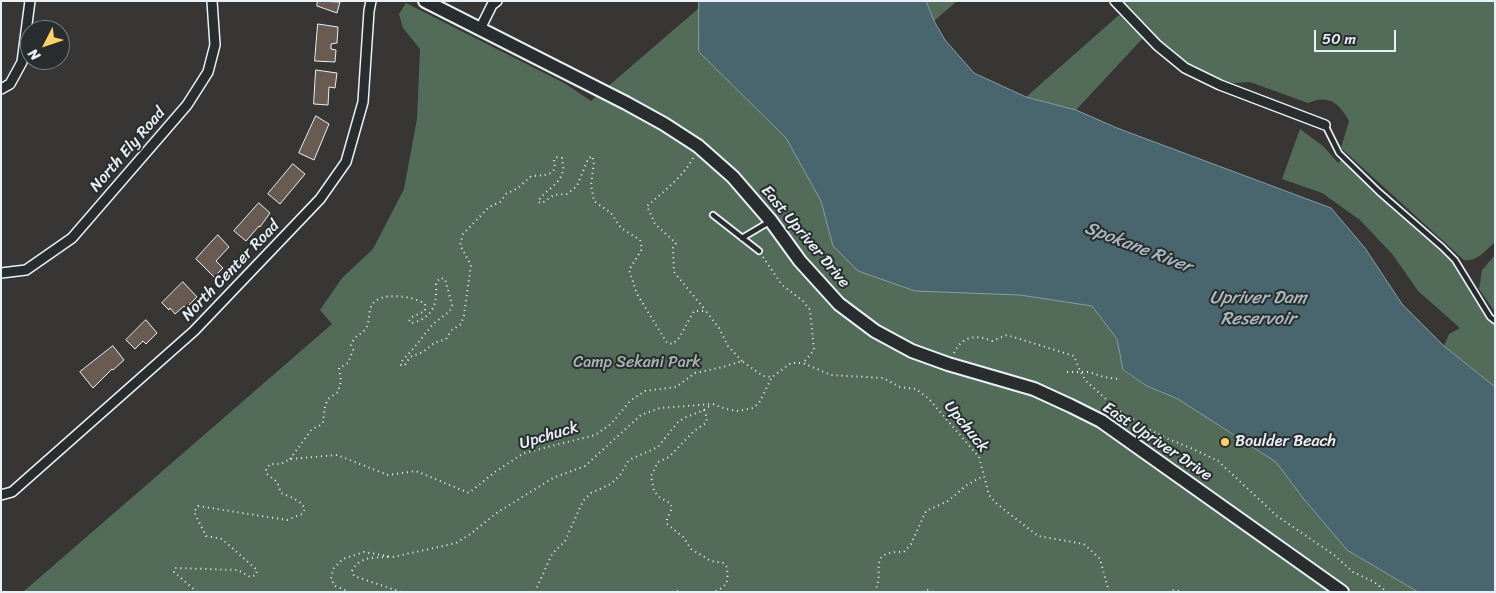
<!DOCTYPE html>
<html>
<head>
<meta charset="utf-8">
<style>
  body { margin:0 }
  #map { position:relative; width:1496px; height:593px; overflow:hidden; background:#373635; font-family:Sriracha,sans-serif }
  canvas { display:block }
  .frame { position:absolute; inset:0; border:2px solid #e8f1f8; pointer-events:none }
  .north { position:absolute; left:20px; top:20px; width:50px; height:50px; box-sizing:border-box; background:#2a2d2e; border:1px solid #767b7f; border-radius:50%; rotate:229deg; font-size:14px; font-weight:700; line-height:20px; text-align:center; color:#e8f1f8 }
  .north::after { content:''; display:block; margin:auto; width:18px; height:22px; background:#ffd166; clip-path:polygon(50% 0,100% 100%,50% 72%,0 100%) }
  .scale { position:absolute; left:1314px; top:30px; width:82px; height:22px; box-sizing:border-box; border:2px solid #e8f1f8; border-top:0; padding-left:6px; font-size:15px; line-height:18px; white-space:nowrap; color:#e8f1f8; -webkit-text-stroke:4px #2a2d2e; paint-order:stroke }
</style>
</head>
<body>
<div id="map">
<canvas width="1496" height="593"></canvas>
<div class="frame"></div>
<div class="north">N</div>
<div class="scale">50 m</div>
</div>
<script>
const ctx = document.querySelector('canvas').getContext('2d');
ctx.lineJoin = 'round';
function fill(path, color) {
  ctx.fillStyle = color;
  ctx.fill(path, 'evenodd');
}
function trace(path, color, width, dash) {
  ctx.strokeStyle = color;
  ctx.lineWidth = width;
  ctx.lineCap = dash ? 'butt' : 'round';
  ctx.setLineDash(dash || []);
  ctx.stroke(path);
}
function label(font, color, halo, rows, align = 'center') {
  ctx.font = font + ' Sriracha,sans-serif';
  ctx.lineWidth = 4;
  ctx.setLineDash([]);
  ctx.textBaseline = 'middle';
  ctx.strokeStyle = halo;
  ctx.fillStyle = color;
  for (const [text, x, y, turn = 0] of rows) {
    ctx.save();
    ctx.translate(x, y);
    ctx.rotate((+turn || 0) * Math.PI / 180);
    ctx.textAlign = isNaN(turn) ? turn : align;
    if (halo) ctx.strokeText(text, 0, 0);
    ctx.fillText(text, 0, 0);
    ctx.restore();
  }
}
fill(new Path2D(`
  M 926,1 L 957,1 L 934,21 Z
  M 1122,1 L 1495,1 L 1495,242 C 1486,250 1477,262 1464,260 L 1341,148 L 1349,121 C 1339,103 1329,94 1308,103 L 1250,82 L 1233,83 L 1215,78 L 1188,64 L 1161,41 Z
  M 406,3 L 564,83 L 591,101 L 699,8 L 699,52 L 786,138 L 821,201 L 833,246 L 1020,295 L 1092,306 L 1117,339 L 1123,371 L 1147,386 L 1178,399 L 1276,462 L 1303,498 L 1347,550 L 1418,592 L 23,592 L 332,324 L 320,310 L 342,278 L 373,249 L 404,189 L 417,119 L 420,49 L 403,28 L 399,14 Z
  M 1119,15 L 1143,38 L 1076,110 L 1026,97 Z
  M 1300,129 L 1323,146 L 1338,163 L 1341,160 L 1455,264 L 1487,318 L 1495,326 L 1495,387 L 1444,346 L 1449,334 L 1460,328 L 1418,291 L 1393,255 L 1360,220 L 1322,193 L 1282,179 Z
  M 1495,255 L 1495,312 L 1479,289 L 1482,270 Z`), '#536c5a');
const water = new Path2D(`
  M 699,1 L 926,1 L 934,21 L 945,40 L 974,73 L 1026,97 L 1076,110 L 1117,128 L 1331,208 L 1365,248 L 1402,304 L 1444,346 L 1495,387 L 1495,592 L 1418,592 L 1347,550 L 1303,498 L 1276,462 L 1178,399 L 1147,386 L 1123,370 L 1117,339 L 1092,306 L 1020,295 L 915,291 L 858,271 L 833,246 L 821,201 L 786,138 L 699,52 Z`);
fill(water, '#49656d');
trace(water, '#899da5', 1);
const building = new Path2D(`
  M 318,1 L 340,2 L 337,13 L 317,6 Z
  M 318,24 L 338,27 L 337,43 L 331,44 L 331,49 L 336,50 L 335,62 L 315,61 Z
  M 316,70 L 337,73 L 335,88 L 329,87 L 328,105 L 314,104 Z
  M 316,116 L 329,124 L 314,160 L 299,153 Z
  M 293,164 L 305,174 L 280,204 L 268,194 Z
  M 259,203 L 270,213 L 260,227 L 259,226 L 246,241 L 234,231 Z
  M 218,235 L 229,247 L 216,261 L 223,268 L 214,277 L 196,259 Z
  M 183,282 L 197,297 L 186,308 L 184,306 L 175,314 L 170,308 L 169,310 L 162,303 Z
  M 146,320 L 157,333 L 146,344 L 143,341 L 135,349 L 126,340 Z
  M 113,346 L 124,360 L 113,370 L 112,369 L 93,388 L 80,372 Z`);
fill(building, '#6a5b52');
trace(building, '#e8f1f8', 1);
const service = new Path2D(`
  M 1325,125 L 1339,153 L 1379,192 L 1442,247 L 1455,260 L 1490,317 L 1495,321
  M 713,215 L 759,251
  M 742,238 L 769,222`);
const minor = new Path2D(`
  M 1115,1 L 1157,45 L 1185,68 L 1220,85 L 1325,125
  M 480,29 L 492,5 L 497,1
  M 1,89 L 10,84 L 22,62 L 30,1
  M 1,273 L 26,270 L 72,238 L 187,105 L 208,72 L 215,45 L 212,1
  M 1,495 L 12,492 L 194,331 L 320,199 L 346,162 L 363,102 L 369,11 L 371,1`);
const secondary = new Path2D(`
  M 425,1 L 626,103 L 664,124 L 698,146 L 733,177 L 771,221 L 800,261 L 839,304 L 875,331 L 912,351 L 948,364 L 1034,389 L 1071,406 L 1101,421 L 1342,592`);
trace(service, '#e8f1f8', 8);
trace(minor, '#e8f1f8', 12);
trace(secondary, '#e8f1f8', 16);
trace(new Path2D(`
  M 693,158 C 683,177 663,192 647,206 L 655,224 L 676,243 L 673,248 L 674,272 L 706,311
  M 763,257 L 782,285 L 803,301 L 810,310 L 814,350 L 804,362
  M 954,353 C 962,336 976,334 992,341 L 1007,335 L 1074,356 L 1080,371 L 1086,381 L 1118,410 L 1143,426 L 1166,438 L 1193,449 L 1218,461 L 1277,516 L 1334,555 L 1353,572 L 1374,582 L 1387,592
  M 1067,372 L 1089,372 L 1104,377 L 1117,379
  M 704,410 L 707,418 L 706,423 L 694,431 L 669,457 L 658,462 L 651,476 L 654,491 L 659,497 L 670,503 L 672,508 L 667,519 L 667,524 L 683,537 L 691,549 L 711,561 L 723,563 L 727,567 C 728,582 729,585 714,592
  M 290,459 L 312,429 L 321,425 L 323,422 L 325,406 L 328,399 L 338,392 L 341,381 L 339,368 L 348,363 L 353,350 L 351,345 C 356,333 361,336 366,328 C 370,322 368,312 372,305 C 379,291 415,296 425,304 L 425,311 L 412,317 L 409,321 L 412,323 C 434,317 437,304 436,283 L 440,278 L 445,279 L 452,305 L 450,311 L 433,324 L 413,349 L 401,362 L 401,365 L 405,365 L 410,357 L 423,352 L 434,343 L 446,339 L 452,330 L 461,324 L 464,315 L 471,265 L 460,245 L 463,234 L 489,207 L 500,202 L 506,194 L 518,188 L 531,176 C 541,175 550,177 555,168 L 554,160 L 556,157 L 562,158 C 562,162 564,167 563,170 C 561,185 544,190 538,202 L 542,203 L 554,195 L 567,194 L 577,186 L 588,159 L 592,156 L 594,162 L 591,185 L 594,201 L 611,213 L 621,228 L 640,240 L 642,249 L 629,270 L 637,294 L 667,343 L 673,344 L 679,338 L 694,311 L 706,311 L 719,328 L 728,346 L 742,361
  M 388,557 C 373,558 360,556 352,571 L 354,576 L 401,592
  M 197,592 L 174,572 L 175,568 L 238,570 L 250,577 L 256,575 L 257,570 L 222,539 L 206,536 L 194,512 L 198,506 L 287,520 L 302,514 L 305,509 C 301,500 290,497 281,493 L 277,482 L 267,474 L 266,469 L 270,464 L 281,464 L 290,459 L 337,455 L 388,475 L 416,471 L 469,493 L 495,472 L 524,453 L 595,435 L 611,424 L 630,401 L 645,391 L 676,387 L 695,373 L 723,367 L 742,361 L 763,376 L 772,377 L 791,363 L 803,363 L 831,375 L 883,378 L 900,387 L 916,389 L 929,399 L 979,457 L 989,495 L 997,504 L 1038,536 L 1084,544 L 1100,559 L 1109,592
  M 350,592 L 335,586 L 331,579 L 333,569 L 343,559 L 364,552 L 393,557 L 456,543 L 469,535 L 498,512 L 553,478 L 585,466 L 641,415 L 660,408 L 713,404 L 726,409 L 738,411 L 753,408 L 759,403 L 772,377
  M 535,592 L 552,554 L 565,541 L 583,501 L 591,493 L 611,484 L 620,475 L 629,460 L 658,447 L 678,422 L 684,418 L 704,410 L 712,404
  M 672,592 L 678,591 L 681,592
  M 874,592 C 887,572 864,551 904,552 L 911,544 L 926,511 L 948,501 L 967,485 L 983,476
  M 924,592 L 926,589 L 933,592
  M 1168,592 L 1174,590 L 1183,592`), '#e8f1f8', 2, [1, 4]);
trace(service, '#2a2d2e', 4.5);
trace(minor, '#2a2d2e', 9);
trace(secondary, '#2a2d2e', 12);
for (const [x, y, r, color] of [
  [1225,442,5,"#ffd166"]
]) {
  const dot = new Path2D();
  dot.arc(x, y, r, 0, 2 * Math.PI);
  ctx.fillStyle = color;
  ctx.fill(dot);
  trace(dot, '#2a2d2e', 2);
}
label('16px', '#e8f1f8', '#2a2d2e', [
  ["North Ely Road",128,150,-49],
  ["East Upriver Drive",805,237,50],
  ["North Center Road",231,271,-46],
  ["Upchuck",966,427,51],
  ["Upchuck",549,436,-17],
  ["East Upriver Drive",1157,442,34]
]);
label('16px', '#a5b5b1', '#2a2d2e', [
  ["Camp Sekani Park",637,363]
]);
label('16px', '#e8f1f8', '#2a2d2e', [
  ["Boulder Beach",1235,442]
], 'left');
label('italic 18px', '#a8b9c0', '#2a2d2e', [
  ["Spokane River",1138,248,21],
  ["Upriver Dam",1258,298],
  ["Reservoir",1258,319]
]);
</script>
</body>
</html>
